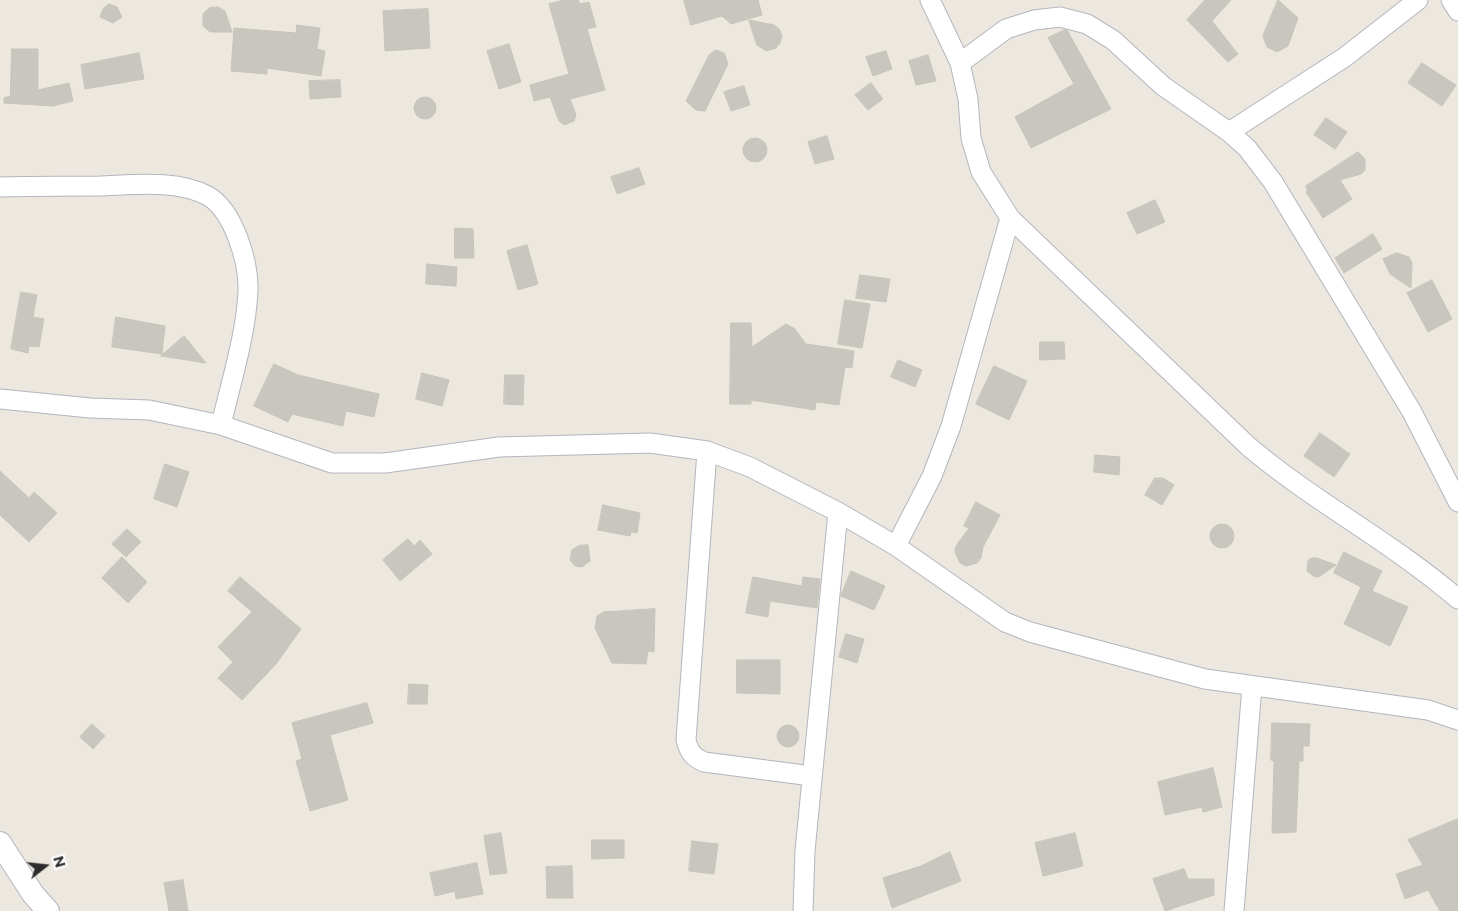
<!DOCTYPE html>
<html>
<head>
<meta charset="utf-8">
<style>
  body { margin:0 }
  #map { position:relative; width:1458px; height:911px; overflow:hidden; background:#ece8e0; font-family:Montserrat,sans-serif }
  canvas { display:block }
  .north { position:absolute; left:20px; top:841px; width:50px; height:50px; -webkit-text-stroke:4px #fff; paint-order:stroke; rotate:74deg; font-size:14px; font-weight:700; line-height:20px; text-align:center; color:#2c2c2c }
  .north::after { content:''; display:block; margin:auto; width:18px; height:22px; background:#2c2c2c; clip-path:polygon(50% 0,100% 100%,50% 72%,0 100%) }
</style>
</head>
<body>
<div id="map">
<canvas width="1458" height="911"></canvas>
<div class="north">N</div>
</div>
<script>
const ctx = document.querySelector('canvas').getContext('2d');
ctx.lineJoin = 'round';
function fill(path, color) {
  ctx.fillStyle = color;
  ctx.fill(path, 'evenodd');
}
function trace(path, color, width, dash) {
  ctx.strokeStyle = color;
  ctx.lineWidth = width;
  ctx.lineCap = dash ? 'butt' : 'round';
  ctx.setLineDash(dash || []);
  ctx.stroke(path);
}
const building = new Path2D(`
  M 565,0 L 578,0 L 580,4 L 589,2 L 596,27 L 587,29 L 605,90 L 570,99 L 576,115 L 574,121 L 564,125 L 559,121 L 550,97 L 534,101 L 530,85 L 569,74 L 549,4 Z
  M 684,0 L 758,0 L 762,15 L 731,24 L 722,16 L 691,25 Z
  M 1205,0 L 1231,0 L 1212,21 L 1238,54 L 1228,62 L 1187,20 Z
  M 1278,0 L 1298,18 L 1288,46 L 1277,52 L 1267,47 L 1263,36 Z
  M 109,4 L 117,7 L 122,17 L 113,23 L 100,17 L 103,9 Z
  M 218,7 L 225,11 L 232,32 L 210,32 L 203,26 L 203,14 L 209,8 Z
  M 428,9 L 430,48 L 385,51 L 383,11 Z
  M 749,20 L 774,25 L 779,29 L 782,36 L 780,43 L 776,48 L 766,51 L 757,45 Z
  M 297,25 L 320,28 L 317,49 L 325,51 L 321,76 L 267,68 L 267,74 L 231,71 L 234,28 L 296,33 Z
  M 1064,30 L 1067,30 L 1111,109 L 1031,148 L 1015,117 L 1074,84 L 1048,38 Z
  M 509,44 L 521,82 L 499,89 L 487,51 Z
  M 12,49 L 38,49 L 38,90 L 69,83 L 73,101 L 53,106 L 4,103 L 4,98 L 10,96 Z
  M 716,50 L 724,53 L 728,64 L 705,111 L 696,110 L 686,101 L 709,55 Z
  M 886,51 L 892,69 L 873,76 L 866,57 Z
  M 139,53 L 144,79 L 85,89 L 81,65 Z
  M 928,55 L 936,81 L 916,85 L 909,61 Z
  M 1422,63 L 1456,85 L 1442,106 L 1408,83 Z
  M 340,80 L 341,97 L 310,99 L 309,81 Z
  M 871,83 L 883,99 L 868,110 L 855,95 Z
  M 744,86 L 750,105 L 731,111 L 724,92 Z
  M414 108a11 11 0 1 1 22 0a11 11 0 1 1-22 0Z
  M 1326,118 L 1347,132 L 1335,149 L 1314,135 Z
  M 827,136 L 834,159 L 815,164 L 808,142 Z
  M743 150a12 12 0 1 1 24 0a12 12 0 1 1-24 0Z
  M 1358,152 L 1365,159 L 1365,170 L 1361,174 L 1340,180 L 1352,199 L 1323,218 L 1306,192 L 1311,189 L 1307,190 L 1306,186 Z
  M 639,168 L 645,184 L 617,194 L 611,177 Z
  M 1155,200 L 1165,222 L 1137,234 L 1127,213 Z
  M 455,228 L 473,229 L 474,258 L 455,258 Z
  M 1373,234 L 1382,249 L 1344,273 L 1335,258 Z
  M 527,245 L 538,284 L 518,290 L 507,251 Z
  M 1397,253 L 1409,257 L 1412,263 L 1411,288 L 1390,274 L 1383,259 Z
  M 427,264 L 457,267 L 456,286 L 426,284 Z
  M 860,275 L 890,279 L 886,302 L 856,298 Z
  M 1432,280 L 1452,319 L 1428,332 L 1407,293 Z
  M 21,292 L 37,295 L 33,317 L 44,319 L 39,347 L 29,346 L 28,353 L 11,349 Z
  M 845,300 L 870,304 L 862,348 L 838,344 Z
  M 116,317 L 165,326 L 162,354 L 112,347 Z
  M 731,323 L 751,323 L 752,347 L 786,324 L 795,329 L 806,344 L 854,351 L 852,368 L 845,367 L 839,405 L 816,402 L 815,410 L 751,400 L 751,404 L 730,404 Z
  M 184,336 L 206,363 L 161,356 Z
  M 1040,342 L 1064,342 L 1065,359 L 1040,360 Z
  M 898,360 L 922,370 L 915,387 L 891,377 Z
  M 274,364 L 298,375 L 379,394 L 374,417 L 346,411 L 343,426 L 292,414 L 288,422 L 254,406 Z
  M 994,366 L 1027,381 L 1009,420 L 976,404 Z
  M 422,373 L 449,380 L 442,406 L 416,399 Z
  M 505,375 L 524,375 L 523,405 L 504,404 Z
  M 1320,433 L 1350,454 L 1334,477 L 1304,456 Z
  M 1095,455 L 1120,457 L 1119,475 L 1094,472 Z
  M 165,464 L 189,472 L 177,507 L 154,499 Z
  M 0,471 L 29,498 L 34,492 L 57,513 L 29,542 L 0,515 Z
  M 1155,478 L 1163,478 L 1174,485 L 1162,505 L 1145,495 Z
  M 976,502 L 1000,515 L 983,547 L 981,558 L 977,563 L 966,566 L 960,563 L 955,552 L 956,546 L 969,528 L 964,526 Z
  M 603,505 L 640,513 L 637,533 L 631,532 L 630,536 L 598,530 Z
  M1210 536a12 12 0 1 1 24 0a12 12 0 1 1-24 0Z
  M 127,529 L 141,542 L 126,557 L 112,544 Z
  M 408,539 L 414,546 L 420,540 L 432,554 L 400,581 L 383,560 Z
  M 588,545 L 590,561 L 582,567 L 575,566 L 570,560 L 572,550 L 578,546 Z
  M 1344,552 L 1382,571 L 1372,591 L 1408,607 L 1390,646 L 1344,624 L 1361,587 L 1334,573 Z
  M 122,557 L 147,582 L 128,603 L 102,578 Z
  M 1312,558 L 1317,558 L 1336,565 L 1320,576 L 1315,577 L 1307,571 L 1308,561 Z
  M 851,571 L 885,586 L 874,610 L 841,596 Z
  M 240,577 L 301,629 L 276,664 L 242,700 L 218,678 L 233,662 L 218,647 L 252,612 L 228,591 Z
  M 753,577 L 802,586 L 803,577 L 820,579 L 817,608 L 770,601 L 768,617 L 746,613 Z
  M 655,609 L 654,652 L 648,651 L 646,664 L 612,663 L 595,628 L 597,616 L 604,612 Z
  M 846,634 L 864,639 L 857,663 L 839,657 Z
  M 737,660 L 780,660 L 780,694 L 737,693 Z
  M 409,684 L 428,685 L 427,704 L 408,704 Z
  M 367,703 L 373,723 L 330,735 L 348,800 L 310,811 L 296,761 L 302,759 L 292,723 Z
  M 1272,723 L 1310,724 L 1309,746 L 1303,746 L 1303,761 L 1299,761 L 1296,832 L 1272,833 L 1274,761 L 1271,760 Z
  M 92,724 L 105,736 L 93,749 L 80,737 Z
  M777 736a11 11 0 1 1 22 0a11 11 0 1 1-22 0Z
  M 1213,768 L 1222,807 L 1203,812 L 1202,807 L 1165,815 L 1158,782 Z
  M 1458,819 L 1458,911 L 1440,911 L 1428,890 L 1405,899 L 1396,874 L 1423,865 L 1408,840 Z
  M 501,833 L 507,873 L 490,875 L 484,836 Z
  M 1075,833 L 1083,866 L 1043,876 L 1035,843 Z
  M 592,840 L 624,840 L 624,858 L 592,859 Z
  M 692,841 L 718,844 L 714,874 L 689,871 Z
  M 950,852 L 961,881 L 892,908 L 883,878 L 921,866 Z
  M 477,863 L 483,894 L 456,899 L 455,891 L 435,896 L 430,873 Z
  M 572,866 L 573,898 L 547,898 L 546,867 Z
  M 1184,869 L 1188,879 L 1214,879 L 1214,895 L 1165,911 L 1153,879 Z
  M 183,880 L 188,911 L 169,911 L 164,883 Z`);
fill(building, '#c8c6be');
trace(building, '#c7c4ba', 1);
const minor = new Path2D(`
  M 930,0 L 960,63 L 968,99 L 971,138 L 981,172 L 1010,218 L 1248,446 C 1314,502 1392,542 1458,599
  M 1451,0 L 1458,11
  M 960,63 L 1006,29 L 1034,20 L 1060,17 L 1087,24 L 1113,40 L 1163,86 L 1229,132 L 1247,148 L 1273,182 L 1412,412 L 1458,502
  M 1229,132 L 1345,57 L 1418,0
  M 0,187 C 33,186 66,186 99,186 C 133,185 177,179 208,196 C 234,211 249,263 248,291 C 246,335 231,382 221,425
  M 0,399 L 90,408 L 149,410 L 221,425 L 332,463 L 385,463 L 499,447 L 650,443 L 707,451 L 750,467 L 838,512 L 896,546 L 1005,622 L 1030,632 L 1205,679 L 1428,710 L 1458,720
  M 707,451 L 686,740 C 689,752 693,757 704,762 L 812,776
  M 896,546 L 932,476 L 951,426 L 1010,218
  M 803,911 L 805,851 L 838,512
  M 1234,911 L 1252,686`);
const tertiary = new Path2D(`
  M 0,843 L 33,894 L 48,911`);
trace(minor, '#b4b5be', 21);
trace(tertiary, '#b4b5be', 24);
trace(minor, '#fff', 19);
trace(tertiary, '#fff', 22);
</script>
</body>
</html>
